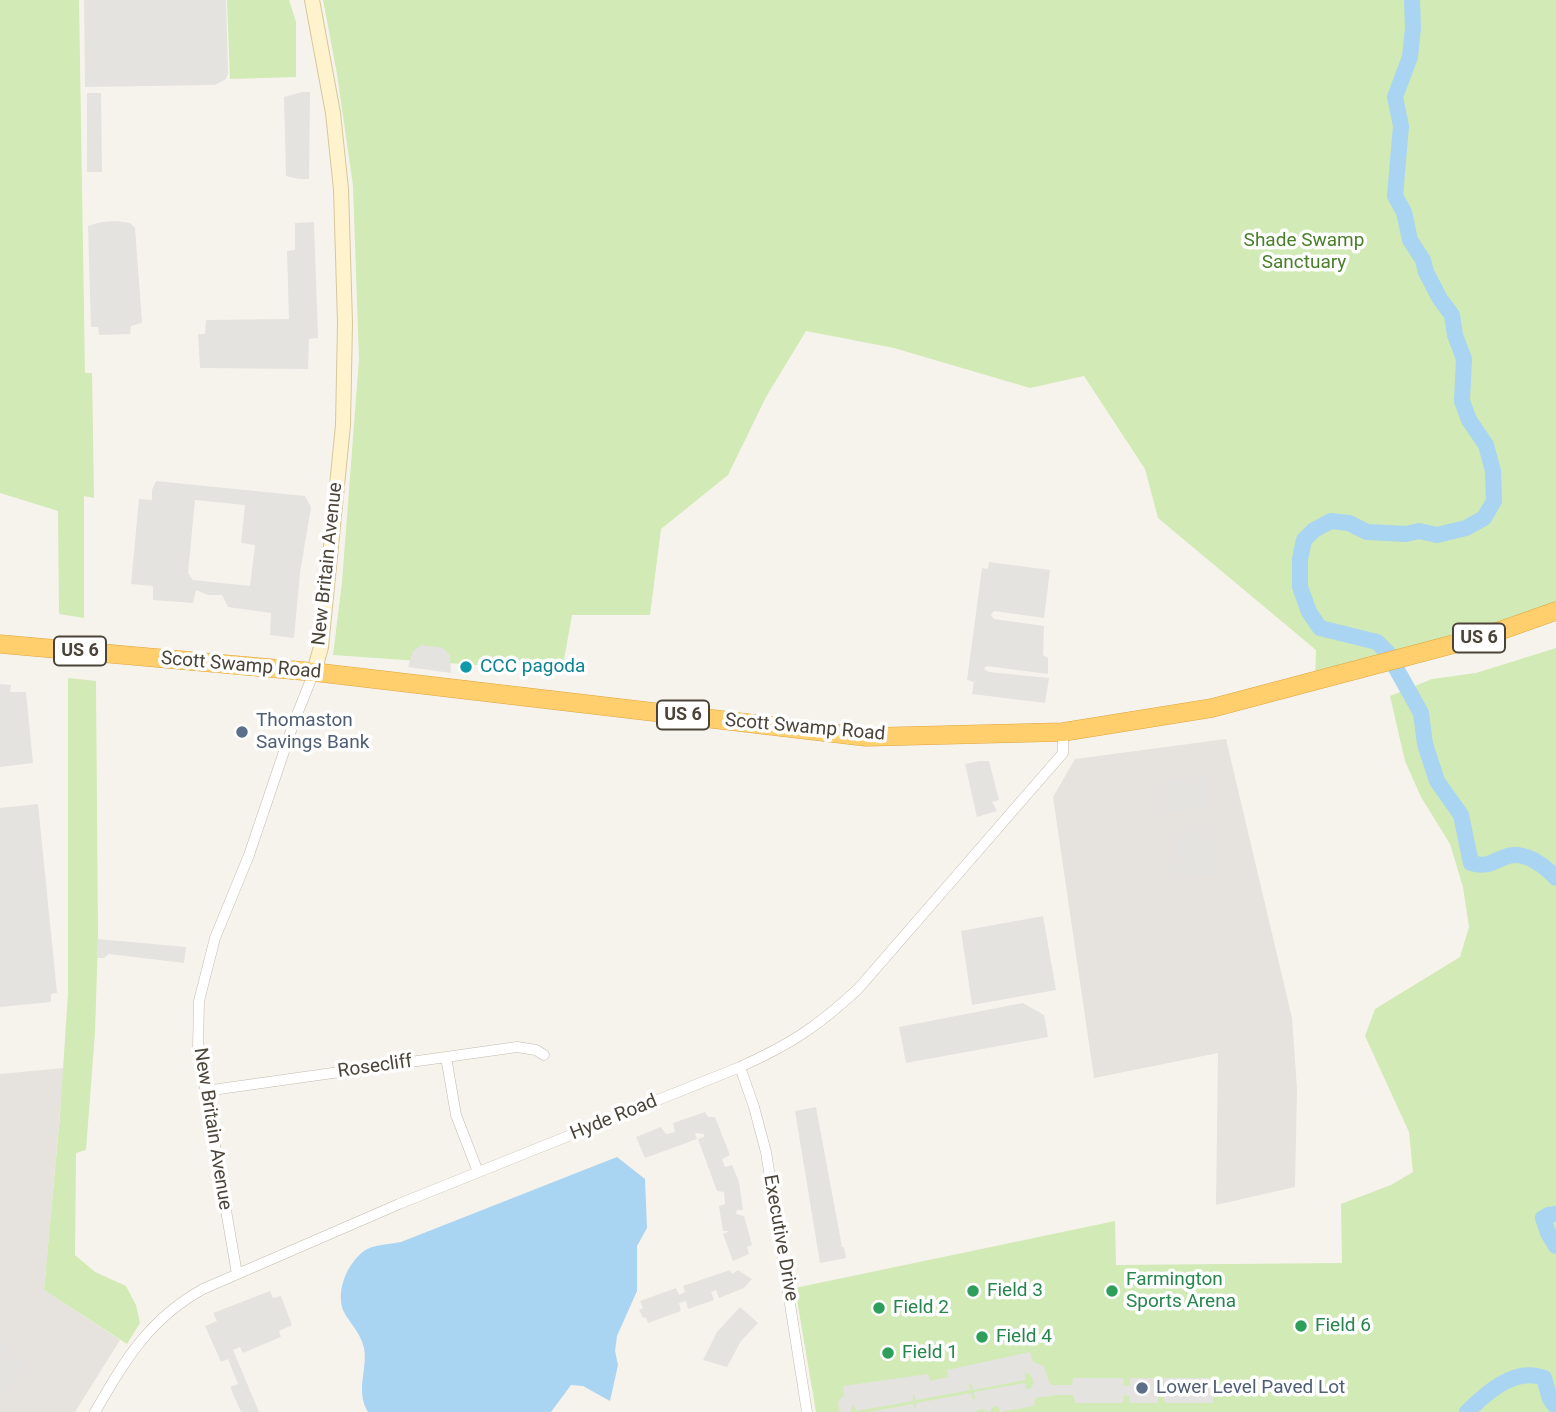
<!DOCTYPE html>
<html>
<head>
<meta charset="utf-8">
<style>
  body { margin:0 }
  canvas { display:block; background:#f6f3ec }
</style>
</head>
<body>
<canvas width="1556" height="1412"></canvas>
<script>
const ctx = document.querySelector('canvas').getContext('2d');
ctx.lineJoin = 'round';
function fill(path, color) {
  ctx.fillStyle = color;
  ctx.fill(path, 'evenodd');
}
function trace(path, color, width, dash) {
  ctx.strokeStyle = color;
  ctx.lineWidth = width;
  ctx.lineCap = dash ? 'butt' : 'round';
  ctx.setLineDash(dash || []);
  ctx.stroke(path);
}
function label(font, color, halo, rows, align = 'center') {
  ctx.font = font + ' Roboto,sans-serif';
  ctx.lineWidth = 7;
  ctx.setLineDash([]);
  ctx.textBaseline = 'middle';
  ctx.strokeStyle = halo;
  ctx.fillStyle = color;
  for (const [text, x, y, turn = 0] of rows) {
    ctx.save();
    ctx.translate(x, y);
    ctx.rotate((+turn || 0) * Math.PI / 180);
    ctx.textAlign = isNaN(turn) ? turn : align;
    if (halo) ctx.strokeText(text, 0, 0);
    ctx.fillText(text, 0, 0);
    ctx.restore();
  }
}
fill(new Path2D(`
  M 1226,739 L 1292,1018 L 1297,1089 L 1295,1187 L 1216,1205 L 1218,1053 L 1094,1078 L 1053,797 L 1075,759 Z
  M 64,1068 L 44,1290 L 120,1340 L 75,1412 L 0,1412 L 0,1074 Z`), '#e6e2dd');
fill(new Path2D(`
  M 0,0 L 79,0 L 85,373 L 92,373 L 94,498 L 84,496 L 84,618 L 59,614 L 58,511 L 0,493 Z
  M 227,0 L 289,0 L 296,22 L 296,77 L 230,79 Z
  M 323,0 L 1556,0 L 1556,611 L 1315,682 L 1316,650 L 1158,518 L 1145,469 L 1084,376 L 1030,388 L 894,348 L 806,331 L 766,397 L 728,475 L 661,529 L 650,615 L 572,615 L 562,671 L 333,655 L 342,582 L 359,359 L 353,186 L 337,74 Z
  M 1556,648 L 1556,1412 L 816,1412 L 795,1288 L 1115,1221 L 1116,1265 L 1342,1263 L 1341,1204 L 1391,1185 L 1413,1172 L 1409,1132 L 1365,1036 L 1375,1009 L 1460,957 L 1469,927 L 1463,887 L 1450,844 L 1421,797 L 1405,761 L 1390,696 L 1432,679 L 1476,673 Z
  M 68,678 L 96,681 L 98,938 L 95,1032 L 86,1150 L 76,1153 L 75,1255 L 95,1272 L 126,1286 L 136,1305 L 140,1323 L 127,1344 L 44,1290 L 60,1115 L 68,993 Z`), '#d2eab5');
fill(new Path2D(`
  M 84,0 L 226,0 L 228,73 L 226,79 L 215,85 L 85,87 Z
  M 302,92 L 310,92 L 309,179 L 299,179 L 286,176 L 284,97 Z
  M 87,93 L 101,93 L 102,172 L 87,172 Z
  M 116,221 L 130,223 L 135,228 L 142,323 L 131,326 L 130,334 L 99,335 L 98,327 L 91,327 L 88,226 L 102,222 Z
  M 314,222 L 318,338 L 309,339 L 308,369 L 200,368 L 198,334 L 205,334 L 206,320 L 289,319 L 287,251 L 295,250 L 295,223 Z
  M 156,481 L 305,496 L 311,507 L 300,573 L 294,638 L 270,635 L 271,613 L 228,607 L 222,595 L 208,595 L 196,590 L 193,603 L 153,600 L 153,586 L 131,584 L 139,499 L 152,500 L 152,490 ZM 195,500 L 245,505 L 241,543 L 255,545 L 250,586 L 193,580 L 188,573 Z
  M 989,562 L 1050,570 L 1044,618 L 994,611 L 991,615 L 994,619 L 1044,626 L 1043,655 L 1048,658 L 1048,674 L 986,666 L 984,669 L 989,672 L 1049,678 L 1045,703 L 972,694 L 974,682 L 967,680 L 982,568 L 988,569 Z
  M 421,645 L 443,648 L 450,655 L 451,673 L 408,667 L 413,651 Z
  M 0,684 L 11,685 L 10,692 L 26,692 L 33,763 L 0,767 Z
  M 980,761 L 989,761 L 999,800 L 992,802 L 997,811 L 977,817 L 965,764 Z
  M 1206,776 L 1211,807 L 1156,813 L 1152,783 Z
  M 38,804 L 57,993 L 51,994 L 51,1002 L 0,1007 L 0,808 Z
  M 1212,823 L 1219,873 L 1170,881 L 1168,861 L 1175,858 L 1171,829 Z
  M 1043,916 L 1056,990 L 972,1005 L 961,931 Z
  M 98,939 L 186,947 L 184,963 L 109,954 L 104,958 L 97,958 Z
  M 1023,1003 L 1044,1015 L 1048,1037 L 906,1063 L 899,1027 Z
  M 816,1107 L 842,1247 L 844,1247 L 846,1258 L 820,1263 L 795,1111 Z
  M 705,1112 L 708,1117 L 715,1117 L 730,1155 L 722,1159 L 725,1167 L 732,1165 L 739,1182 L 743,1210 L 737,1210 L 736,1214 L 744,1216 L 752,1245 L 747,1247 L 749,1254 L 733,1261 L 723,1234 L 729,1231 L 723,1231 L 719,1206 L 725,1204 L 724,1192 L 717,1191 L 698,1139 L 704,1137 L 704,1134 L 695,1133 L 697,1139 L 645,1158 L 636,1137 L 661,1127 L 666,1134 L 675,1132 L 673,1123 Z
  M 730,1270 L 732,1274 L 738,1270 L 752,1279 L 744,1288 L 719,1298 L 716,1290 L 711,1292 L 714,1300 L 688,1309 L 686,1301 L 679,1303 L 681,1311 L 648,1323 L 646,1317 L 643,1318 L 639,1310 L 643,1308 L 640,1301 L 676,1288 L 679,1295 L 685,1292 L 683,1286 Z
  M 270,1291 L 273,1298 L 281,1296 L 292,1325 L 279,1331 L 281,1337 L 243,1353 L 240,1347 L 233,1350 L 259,1412 L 241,1412 L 230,1387 L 238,1384 L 228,1359 L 221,1362 L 205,1326 L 217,1321 L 213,1313 Z
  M 740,1307 L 758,1323 L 741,1341 L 727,1367 L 703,1360 L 717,1332 Z
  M 0,1337 L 14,1354 L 10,1357 L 11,1361 L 19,1357 L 30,1369 L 0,1397 Z
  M 1030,1352 L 1033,1362 L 1044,1366 L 1049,1382 L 1052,1385 L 1072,1385 L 1073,1378 L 1123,1378 L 1124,1386 L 1130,1385 L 1130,1378 L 1157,1378 L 1159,1386 L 1164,1385 L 1164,1378 L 1213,1378 L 1213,1403 L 1165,1403 L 1163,1395 L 1158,1396 L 1158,1403 L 1130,1403 L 1129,1396 L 1124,1395 L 1123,1403 L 1075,1403 L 1073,1395 L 1057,1395 L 1035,1398 L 1034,1406 L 1000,1412 L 998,1406 L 993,1407 L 989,1412 L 981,1409 L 975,1412 L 868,1412 L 913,1404 L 916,1411 L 916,1403 L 971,1393 L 973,1400 L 975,1399 L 974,1392 L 1025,1383 L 1026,1389 L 1030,1389 L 1033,1385 L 1033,1379 L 1030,1374 L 1025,1372 L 1025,1380 L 973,1390 L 971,1383 L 969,1384 L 971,1390 L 916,1400 L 913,1393 L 913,1401 L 856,1411 L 853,1404 L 851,1412 L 839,1412 L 838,1402 L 844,1395 L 843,1386 L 928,1374 L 930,1381 L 948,1377 L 947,1370 Z`), '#e5e3e0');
fill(new Path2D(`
  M 617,1157 L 645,1179 L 647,1228 L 637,1246 L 637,1291 L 617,1336 L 615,1351 L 618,1365 L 610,1401 L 583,1386 L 571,1385 L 551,1412 L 368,1412 C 355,1391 368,1369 364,1348 C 360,1331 349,1323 343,1310 C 336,1290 347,1264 364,1251 C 372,1245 390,1244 401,1242 Z`), '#a9d4f2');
trace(new Path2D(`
  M 1412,0 L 1413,28 L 1410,57 L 1395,97 L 1401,126 L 1395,196 L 1404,212 L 1410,240 L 1423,260 L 1426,272 L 1440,299 L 1452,315 L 1455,335 L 1464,359 L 1462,401 L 1469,420 L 1486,445 L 1493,471 L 1494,501 L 1484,518 L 1466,528 L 1437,535 L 1419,531 L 1406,534 L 1367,532 L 1349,523 L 1331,521 L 1314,530 L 1304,540 L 1300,559 L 1300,587 L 1309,612 L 1320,628 L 1377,642 L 1387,652 L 1421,713 L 1425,744 L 1437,781 L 1461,815 L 1471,863 C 1489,868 1492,861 1508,856 C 1526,851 1545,866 1556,878
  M 1556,1214 L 1548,1215 L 1543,1218 L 1548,1233 L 1556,1246
  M 1467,1412 C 1487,1392 1515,1367 1544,1378 L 1550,1399 L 1556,1407`), '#a9d4f2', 16);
const street = new Path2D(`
  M 446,1057 L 456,1115 L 478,1172
  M 740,1067 L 754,1107 L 766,1152 L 807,1412
  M 205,1091 L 517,1047 L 536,1050 L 544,1055
  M 237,1274 L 198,1048 L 199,1001 L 215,938 L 249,855 L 294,722 L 314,672
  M 95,1412 C 125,1360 149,1319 203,1289 L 399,1204 L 740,1067 C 791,1044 817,1027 858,989 L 1063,753 L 1063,732`);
const secondary = new Path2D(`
  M 312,0 L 333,113 L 341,189 L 345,323 L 343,425 L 321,647 L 314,672`);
const highway = new Path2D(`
  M 0,644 L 314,672 L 866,737 L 1063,732 L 1212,708 L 1488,635 L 1556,611`);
trace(street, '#c2bbae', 11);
trace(secondary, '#d6c79b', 16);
trace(highway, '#e0a43c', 19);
trace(street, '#fff', 10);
trace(secondary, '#fff3cd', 14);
trace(highway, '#ffcf6e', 18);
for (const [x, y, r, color] of [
  [466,667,7,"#0f9aa8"],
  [242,732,7,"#5c6f8a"],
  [973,1291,7,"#2e9e5b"],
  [1112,1291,7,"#2e9e5b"],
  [879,1308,7,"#2e9e5b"],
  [1301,1326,7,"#2e9e5b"],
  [982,1337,7,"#2e9e5b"],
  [888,1353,7,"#2e9e5b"],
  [1142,1388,7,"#5c6f8a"]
]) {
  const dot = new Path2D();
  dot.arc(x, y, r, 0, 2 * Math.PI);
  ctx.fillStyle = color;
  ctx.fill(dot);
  trace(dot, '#fff', 2.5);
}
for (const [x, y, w] of [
  [1479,638,52],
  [80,651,52],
  [683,715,52]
]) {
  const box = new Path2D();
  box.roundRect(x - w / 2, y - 14.5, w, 29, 5);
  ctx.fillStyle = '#fff';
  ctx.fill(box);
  trace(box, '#4b4439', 2);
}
label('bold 18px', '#4b4439', null, [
  ["US 6",1479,638],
  ["US 6",80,651],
  ["US 6",683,715]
]);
label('19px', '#4a7f2a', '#fff', [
  ["Shade Swamp",1304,241],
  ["Sanctuary",1304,263]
]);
label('19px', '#4b4439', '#fff', [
  ["New Britain Avenue",328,564,-84],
  ["Scott Swamp Road",241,666,5],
  ["Scott Swamp Road",805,728,5],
  ["Rosecliff",375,1067,-8],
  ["Hyde Road",614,1118,-22],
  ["New Britain Avenue",212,1129,81],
  ["Executive Drive",780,1238,80]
]);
label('19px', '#0d838f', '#fff', [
  ["CCC pagoda",480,667]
], 'left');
label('19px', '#4e5e75', '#fff', [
  ["Thomaston",256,721],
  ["Savings Bank",256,743],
  ["Lower Level Paved Lot",1156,1388]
], 'left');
label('19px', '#27864d', '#fff', [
  ["Farmington",1126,1280],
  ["Sports Arena",1126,1302],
  ["Field 3",987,1291],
  ["Field 2",893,1308],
  ["Field 6",1315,1326],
  ["Field 4",996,1337],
  ["Field 1",902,1353]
], 'left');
</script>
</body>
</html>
